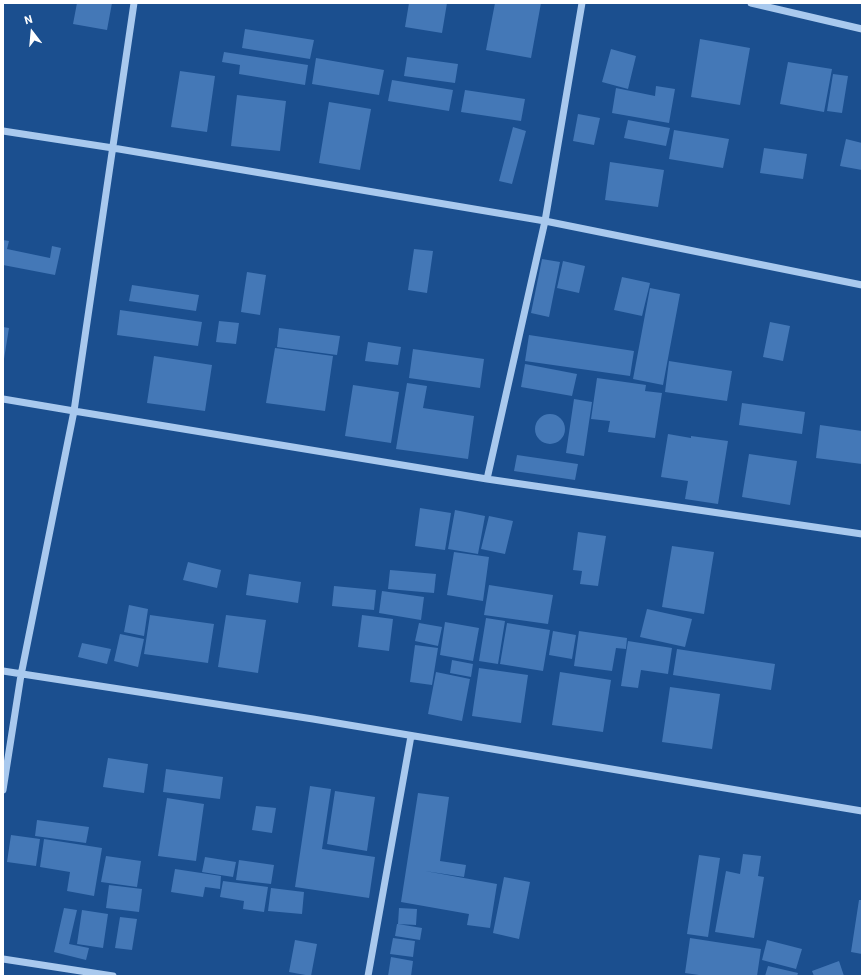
<!DOCTYPE html>
<html>
<head>
<meta charset="utf-8">
<style>
  body { margin:0 }
  #map { position:relative; width:865px; height:979px; overflow:hidden; background:#1b4f8f; font-family:Roboto,sans-serif }
  canvas { display:block }
  .frame { position:absolute; inset:0; border:4px solid #fff; pointer-events:none }
  .north { position:absolute; left:12px; top:12px; width:40px; height:40px; -webkit-text-stroke:3px #1b4f8f; paint-order:stroke; rotate:344deg; font-size:11px; font-weight:700; line-height:16px; text-align:center; color:#fff }
  .north::after { content:''; display:block; margin:auto; width:14px; height:18px; background:#fff; clip-path:polygon(50% 0,100% 100%,50% 72%,0 100%) }
</style>
</head>
<body>
<div id="map">
<canvas width="865" height="979"></canvas>
<div class="frame"></div>
<div class="north">N</div>
</div>
<script>
const ctx = document.querySelector('canvas').getContext('2d');
ctx.lineJoin = 'round';
function fill(path, color) {
  ctx.fillStyle = color;
  ctx.fill(path, 'evenodd');
}
function trace(path, color, width, dash) {
  ctx.strokeStyle = color;
  ctx.lineWidth = width;
  ctx.lineCap = dash ? 'butt' : 'round';
  ctx.setLineDash(dash || []);
  ctx.stroke(path);
}
fill(new Path2D(`
  M 77,3 L 112,3 L 107,30 L 73,24 Z
  M 409,3 L 447,3 L 442,33 L 405,27 Z
  M 495,3 L 541,3 L 531,58 L 486,50 Z
  M 245,29 L 314,40 L 310,59 L 242,48 Z
  M 700,39 L 750,48 L 740,105 L 691,97 Z
  M 611,49 L 636,56 L 628,89 L 602,82 Z
  M 224,52 L 308,65 L 305,85 L 239,74 L 240,65 L 222,62 Z
  M 407,57 L 458,64 L 455,83 L 404,76 Z
  M 316,58 L 384,70 L 379,95 L 312,84 Z
  M 788,62 L 832,69 L 824,112 L 780,104 Z
  M 180,71 L 215,76 L 207,132 L 171,127 Z
  M 833,74 L 848,76 L 842,113 L 827,111 Z
  M 392,80 L 453,90 L 449,111 L 388,101 Z
  M 656,86 L 675,89 L 669,123 L 612,113 L 616,88 L 655,96 Z
  M 465,90 L 525,99 L 521,121 L 461,112 Z
  M 237,95 L 286,101 L 280,151 L 231,146 Z
  M 329,102 L 371,109 L 360,170 L 319,163 Z
  M 578,114 L 600,118 L 594,145 L 573,141 Z
  M 628,120 L 670,128 L 666,146 L 624,138 Z
  M 513,127 L 526,131 L 512,184 L 499,181 Z
  M 674,130 L 729,139 L 723,168 L 669,159 Z
  M 846,139 L 862,143 L 862,170 L 840,166 Z
  M 764,148 L 807,154 L 803,179 L 760,173 Z
  M 610,162 L 664,170 L 658,207 L 605,200 Z
  M 3,240 L 9,241 L 7,249 L 50,258 L 52,246 L 61,248 L 55,275 L 3,265 Z
  M 414,249 L 433,251 L 427,293 L 408,290 Z
  M 542,259 L 560,262 L 549,317 L 531,313 Z
  M 563,261 L 585,266 L 579,293 L 557,288 Z
  M 247,272 L 266,275 L 260,315 L 241,312 Z
  M 622,277 L 650,283 L 642,316 L 614,310 Z
  M 132,285 L 199,295 L 196,311 L 129,301 Z
  M 650,288 L 680,294 L 663,385 L 633,379 Z
  M 120,310 L 202,322 L 198,346 L 117,335 Z
  M 219,321 L 239,323 L 236,344 L 216,342 Z
  M 770,322 L 790,326 L 783,361 L 763,357 Z
  M 3,327 L 9,328 L 4,359 L 3,359 Z
  M 279,328 L 340,336 L 337,355 L 277,347 Z
  M 529,335 L 634,351 L 630,376 L 525,361 Z
  M 368,342 L 401,347 L 398,365 L 365,361 Z
  M 275,348 L 333,356 L 325,411 L 266,403 Z
  M 413,349 L 484,359 L 480,388 L 409,378 Z
  M 154,356 L 212,365 L 205,411 L 147,403 Z
  M 669,361 L 732,371 L 727,401 L 665,392 Z
  M 525,364 L 577,374 L 572,396 L 521,387 Z
  M 597,378 L 646,385 L 645,391 L 662,393 L 655,438 L 608,432 L 610,421 L 591,419 Z
  M 407,383 L 427,386 L 423,408 L 474,416 L 468,459 L 396,449 Z
  M 353,385 L 399,392 L 391,443 L 345,436 Z
  M 574,399 L 592,402 L 584,456 L 566,453 Z
  M 742,403 L 805,412 L 802,434 L 739,425 Z
  M535 429a15 15 0 1 1 30 0a15 15 0 1 1-30 0Z
  M 820,425 L 862,431 L 862,464 L 816,458 Z
  M 668,434 L 691,438 L 691,436 L 728,441 L 718,504 L 685,499 L 688,481 L 661,477 Z
  M 749,454 L 797,461 L 790,505 L 742,497 Z
  M 517,455 L 578,464 L 575,480 L 514,471 Z
  M 420,508 L 451,513 L 445,550 L 415,546 Z
  M 455,510 L 485,516 L 478,554 L 448,549 Z
  M 489,516 L 513,521 L 505,554 L 481,549 Z
  M 578,532 L 606,536 L 598,586 L 580,584 L 582,571 L 573,570 Z
  M 672,546 L 714,552 L 704,614 L 662,607 Z
  M 454,552 L 489,557 L 483,601 L 447,595 Z
  M 188,562 L 221,570 L 217,588 L 183,580 Z
  M 390,570 L 436,574 L 434,593 L 388,589 Z
  M 249,574 L 301,582 L 298,603 L 246,595 Z
  M 489,585 L 553,595 L 548,624 L 484,615 Z
  M 334,586 L 376,590 L 374,610 L 332,606 Z
  M 382,591 L 424,597 L 421,620 L 379,613 Z
  M 129,605 L 148,609 L 144,636 L 124,632 Z
  M 647,609 L 692,619 L 685,647 L 640,637 Z
  M 150,615 L 214,624 L 208,663 L 144,654 Z
  M 226,615 L 266,620 L 258,673 L 218,667 Z
  M 362,615 L 393,619 L 389,651 L 358,647 Z
  M 486,618 L 505,621 L 498,664 L 479,661 Z
  M 445,622 L 479,628 L 473,661 L 440,655 Z
  M 419,623 L 442,627 L 438,646 L 415,641 Z
  M 507,623 L 550,630 L 543,671 L 500,664 Z
  M 553,631 L 576,635 L 572,659 L 549,655 Z
  M 579,631 L 627,638 L 626,649 L 616,648 L 612,671 L 574,666 Z
  M 120,634 L 144,639 L 138,667 L 114,661 Z
  M 628,641 L 672,648 L 668,674 L 641,670 L 638,688 L 621,686 Z
  M 82,643 L 111,649 L 107,664 L 78,657 Z
  M 415,645 L 438,648 L 432,685 L 410,682 Z
  M 677,649 L 775,664 L 771,690 L 673,675 Z
  M 452,660 L 473,664 L 471,677 L 450,673 Z
  M 479,668 L 528,675 L 521,723 L 472,716 Z
  M 436,672 L 470,679 L 462,721 L 428,714 Z
  M 560,672 L 611,680 L 603,732 L 552,725 Z
  M 670,687 L 720,694 L 712,749 L 662,742 Z
  M 108,758 L 148,764 L 144,793 L 103,787 Z
  M 166,769 L 223,777 L 220,799 L 163,792 Z
  M 310,786 L 331,789 L 322,849 L 375,857 L 369,898 L 295,887 Z
  M 335,791 L 375,797 L 367,851 L 327,844 Z
  M 418,793 L 449,797 L 440,861 L 466,865 L 464,877 L 425,871 L 497,884 L 490,928 L 467,925 L 469,914 L 401,902 Z
  M 167,798 L 204,804 L 196,861 L 158,856 Z
  M 256,806 L 276,808 L 272,833 L 252,830 Z
  M 37,820 L 89,827 L 86,843 L 35,836 Z
  M 11,835 L 40,839 L 36,866 L 7,862 Z
  M 44,839 L 102,848 L 94,896 L 67,891 L 70,872 L 40,867 Z
  M 743,854 L 761,856 L 758,876 L 764,877 L 754,938 L 715,932 L 726,871 L 740,874 Z
  M 699,855 L 720,858 L 708,937 L 687,934 Z
  M 106,856 L 141,861 L 137,887 L 101,882 Z
  M 205,857 L 236,862 L 233,877 L 202,872 Z
  M 239,860 L 274,865 L 271,884 L 236,880 Z
  M 175,869 L 221,876 L 220,889 L 205,887 L 203,897 L 171,892 Z
  M 504,877 L 530,882 L 519,939 L 493,933 Z
  M 223,881 L 268,887 L 264,912 L 243,909 L 244,901 L 220,897 Z
  M 109,885 L 142,889 L 139,912 L 106,908 Z
  M 271,888 L 304,892 L 302,914 L 268,911 Z
  M 859,900 L 862,900 L 862,954 L 851,952 Z
  M 64,908 L 77,910 L 69,944 L 89,948 L 86,960 L 54,952 Z
  M 399,908 L 417,909 L 416,925 L 398,924 L 422,928 L 420,940 L 395,936 L 397,924 L 398,924 Z
  M 82,910 L 108,914 L 103,948 L 77,944 Z
  M 120,917 L 137,919 L 132,950 L 115,948 Z
  M 393,938 L 415,941 L 413,957 L 390,954 Z
  M 690,938 L 761,949 L 757,976 L 706,976 L 685,973 Z
  M 295,940 L 317,944 L 311,976 L 289,972 Z
  M 767,940 L 802,949 L 796,969 L 762,960 Z
  M 391,957 L 413,961 L 411,976 L 388,976 Z
  M 839,961 L 844,976 L 814,976 L 812,971 Z
  M 768,966 L 798,973 L 797,976 L 765,976 Z`), '#4478b7');
trace(new Path2D(`
  M 751,3 L 862,29
  M 3,131 L 113,148 L 545,221 L 862,285
  M 3,399 L 74,411 L 487,479 L 862,534
  M 487,479 L 545,221 L 582,3
  M 3,671 L 313,719 L 862,811
  M 3,790 L 21,675 L 74,411 L 134,3
  M 3,959 L 113,976
  M 368,976 L 411,736`), '#a9c9ee', 7);
</script>
</body>
</html>
